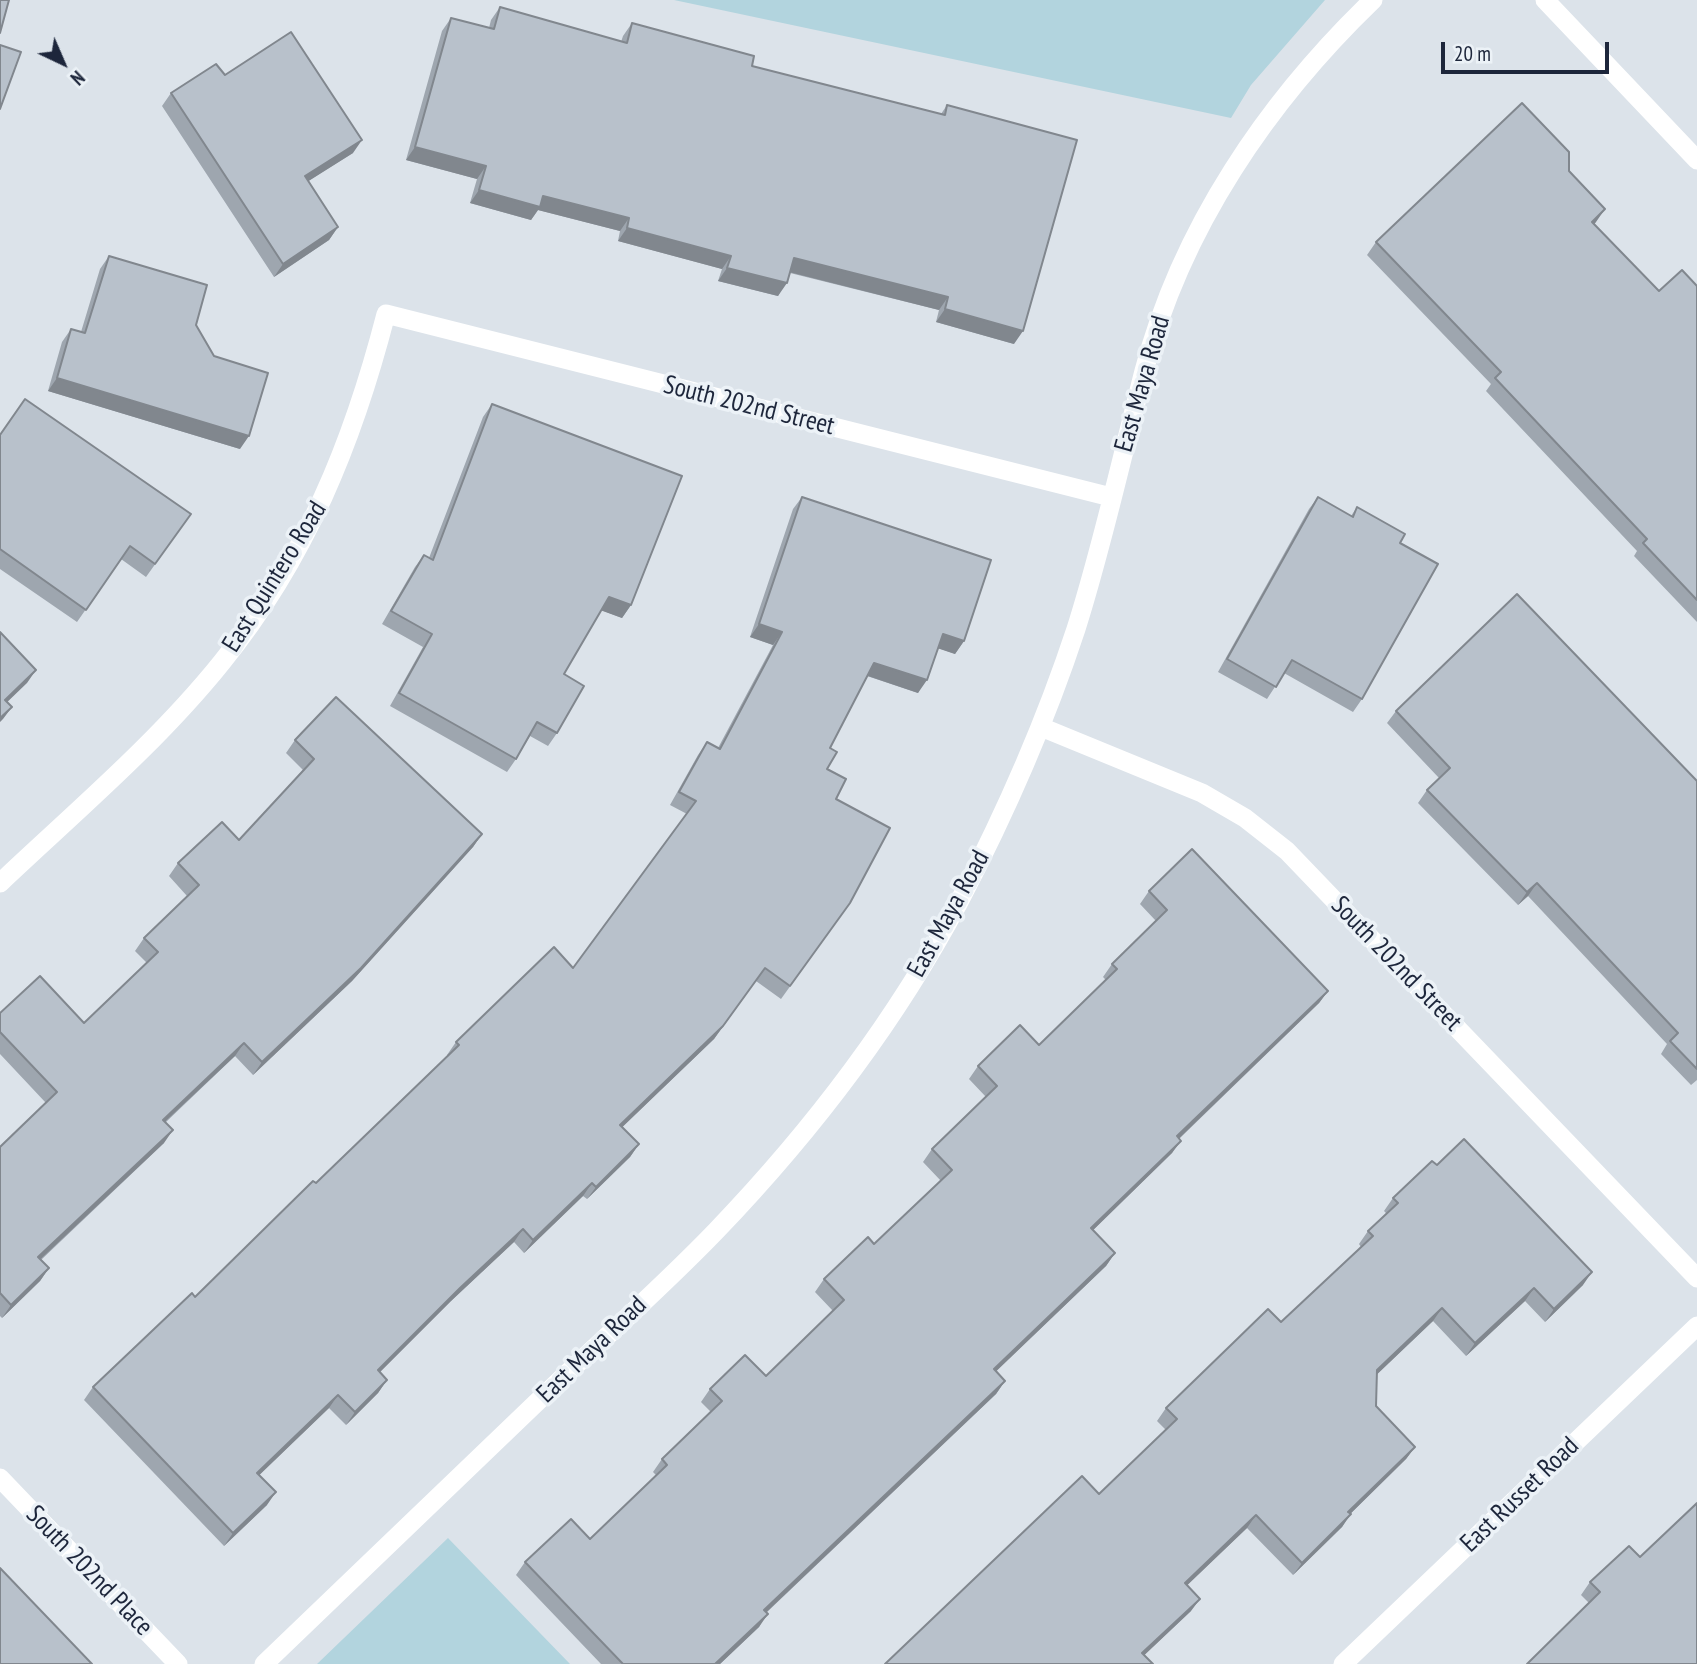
<!DOCTYPE html>
<html>
<head>
<meta charset="utf-8">
<style>
  body { margin:0 }
  #map { position:relative; width:1697px; height:1664px; overflow:hidden; background:#dce3ea; font-family:"PT Sans Narrow",sans-serif }
  canvas { display:block }
  .north { position:absolute; left:28px; top:28px; width:70px; height:70px; -webkit-text-stroke:5px #ecf2f7; paint-order:stroke; rotate:136deg; font-size:19px; font-weight:700; line-height:28px; text-align:center; color:#1d263b }
  .north::after { content:''; display:block; margin:auto; width:24px; height:32px; background:#1d263b; clip-path:polygon(50% 0,100% 100%,50% 72%,0 100%) }
  .scale { position:absolute; left:1441px; top:42px; width:168px; height:32px; box-sizing:border-box; border:4px solid #1d263b; border-top:0; padding-left:9px; font-size:21px; line-height:24px; white-space:nowrap; color:#1d263b; -webkit-text-stroke:5px #ecf2f7; paint-order:stroke }
</style>
</head>
<body>
<div id="map">
<canvas width="1697" height="1664"></canvas>
<div class="north">N</div>
<div class="scale">20 m</div>
</div>
<script>
const ctx = document.querySelector('canvas').getContext('2d');
ctx.lineJoin = 'round';
function fill(path, color) {
  ctx.fillStyle = color;
  ctx.fill(path, 'evenodd');
}
function trace(path, color, width, dash) {
  ctx.strokeStyle = color;
  ctx.lineWidth = width;
  ctx.lineCap = dash ? 'butt' : 'round';
  ctx.setLineDash(dash || []);
  ctx.stroke(path);
}
function label(font, color, halo, rows, align = 'center') {
  ctx.font = font + ' "PT Sans Narrow",sans-serif';
  ctx.lineWidth = 7;
  ctx.setLineDash([]);
  ctx.textBaseline = 'middle';
  ctx.strokeStyle = halo;
  ctx.fillStyle = color;
  for (const [text, x, y, turn = 0] of rows) {
    ctx.save();
    ctx.translate(x, y);
    ctx.rotate((+turn || 0) * Math.PI / 180);
    ctx.textAlign = isNaN(turn) ? turn : align;
    if (halo) ctx.strokeText(text, 0, 0);
    ctx.fillText(text, 0, 0);
    ctx.restore();
  }
}
fill(new Path2D(`
  M 674,0 L 1325,0 L 1251,85 L 1231,118 Z
  M 448,1538 L 570,1664 L 317,1664 Z`), '#b2d4de');
trace(new Path2D(`
  M 1545,0 L 1697,160
  M 1041,727 L 1202,793 L 1245,818 L 1287,851 L 1697,1278
  M 0,883 C 75,812 157,743 222,662 C 306,558 353,442 386,314 L 1111,497
  M 0,1478 L 178,1664
  M 264,1664 C 362,1569 461,1475 560,1380 C 612,1331 666,1283 716,1231 C 810,1133 895,1022 959,902 C 1005,814 1045,723 1076,629 C 1103,544 1122,456 1144,371 C 1181,228 1268,101 1373,0
  M 1343,1664 L 1697,1326`), '#fff', 19);
fill(new Path2D(`
  M 500,7 L 621,42 L 623,36 L 632,23 L 752,66 L 941,114 L 947,105 L 1014,344 L 936,322 L 939,310 L 790,273 L 778,296 L 718,281 L 722,269 L 618,241 L 620,231 L 538,210 L 531,220 L 470,203 L 477,179 L 406,160 L 442,31 L 451,18 L 489,28 L 491,20 Z
  M 225,75 L 353,153 L 308,181 L 338,227 L 329,240 L 274,277 L 162,106 L 171,93 Z
  M 1569,171 L 1596,222 L 1594,224 L 1659,291 L 1697,286 L 1697,622 L 1634,556 L 1637,551 L 1486,391 L 1491,384 L 1367,255 L 1376,242 Z
  M 109,256 L 240,449 L 48,391 L 62,342 L 71,329 L 81,332 L 100,269 Z
  M 492,404 L 631,605 L 622,618 L 601,610 L 564,674 L 557,733 L 548,746 L 530,736 L 516,759 L 507,772 L 390,706 L 423,647 L 382,624 L 415,567 L 424,555 L 429,558 L 483,417 Z
  M 0,435 L 191,514 L 146,577 L 121,559 L 77,622 L 0,569 Z
  M 802,497 L 964,641 L 955,654 L 938,648 L 918,693 L 867,676 L 830,748 L 827,769 L 836,799 L 850,903 L 781,999 L 756,981 L 714,1039 L 622,1127 L 639,1144 L 630,1157 L 587,1199 L 583,1196 L 524,1253 L 514,1242 L 451,1301 L 380,1372 L 387,1380 L 378,1393 L 346,1425 L 329,1408 L 259,1475 L 267,1505 L 224,1546 L 84,1400 L 93,1387 L 195,1297 L 316,1183 L 448,1056 L 447,1055 L 456,1042 L 573,968 L 687,814 L 670,805 L 698,755 L 707,742 L 718,748 L 773,645 L 750,637 L 793,509 Z
  M 1318,497 L 1351,516 L 1357,507 L 1400,543 L 1362,699 L 1353,712 L 1284,673 L 1267,699 L 1218,672 L 1309,509 Z
  M 1396,711 L 1697,781 L 1697,1080 L 1691,1085 L 1661,1054 L 1667,1044 L 1528,896 L 1518,905 L 1418,803 L 1427,790 L 1439,778 L 1387,723 Z
  M 295,740 L 482,834 L 473,847 L 352,981 L 253,1075 L 235,1056 L 166,1122 L 164,1143 L 41,1260 L 49,1268 L 40,1281 L 2,1318 L 0,1316 L 0,1147 L 46,1103 L 0,1054 L 0,1013 L 84,1023 L 147,963 L 135,951 L 144,938 L 187,896 L 169,876 L 178,863 L 239,840 L 303,770 L 286,753 Z
  M 1149,891 L 1328,991 L 1319,1003 L 1179,1139 L 1172,1153 L 1093,1230 L 1115,1253 L 1106,1266 L 996,1371 L 1005,1381 L 996,1394 L 766,1613 L 759,1627 L 720,1664 L 601,1664 L 516,1575 L 525,1562 L 590,1539 L 656,1475 L 653,1472 L 662,1459 L 711,1412 L 701,1402 L 710,1389 L 766,1376 L 833,1311 L 815,1292 L 824,1279 L 874,1244 L 941,1181 L 923,1162 L 932,1149 L 986,1097 L 969,1079 L 978,1066 L 1039,1045 L 1106,980 L 1103,977 L 1112,964 L 1156,921 L 1140,904 Z
  M 1437,1165 L 1583,1285 L 1545,1322 L 1525,1301 L 1466,1356 L 1433,1321 L 1377,1374 L 1376,1406 L 1415,1447 L 1406,1459 L 1350,1514 L 1342,1527 L 1293,1575 L 1247,1528 L 1187,1585 L 1191,1611 L 1144,1655 L 885,1664 L 1099,1494 L 1166,1430 L 1157,1421 L 1166,1408 L 1281,1322 L 1361,1247 L 1359,1244 L 1368,1231 L 1387,1214 L 1384,1211 L 1393,1198 Z
  M 1640,1557 L 1697,1664 L 1589,1603 L 1581,1595 L 1590,1582 Z`), '#9ea6af');
fill(new Path2D(`
  M 362,140 L 353,153 L 296,189 L 305,176 Z
  M 415,147 L 486,166 L 477,179 L 406,160 Z
  M 479,190 L 543,196 L 629,218 L 620,231 L 538,210 L 531,220 L 470,203 Z
  M 1605,209 L 1596,222 L 1583,235 L 1592,222 Z
  M 338,227 L 329,240 L 274,277 L 283,264 Z
  M 627,228 L 731,256 L 722,269 L 618,241 Z
  M 794,258 L 948,297 L 939,310 L 785,271 Z
  M 727,268 L 787,283 L 778,296 L 718,281 Z
  M 945,309 L 1023,331 L 1014,344 L 936,322 Z
  M 57,378 L 249,436 L 240,449 L 48,391 Z
  M 609,597 L 631,605 L 622,618 L 600,610 Z
  M 759,624 L 782,632 L 773,645 L 750,637 Z
  M 943,634 L 964,641 L 955,654 L 934,647 Z
  M 874,663 L 927,680 L 918,693 L 865,675 Z
  M 36,670 L 27,683 L 0,709 L 5,700 Z
  M 12,707 L 3,719 L 0,722 L 0,718 Z
  M 482,834 L 473,847 L 352,981 L 253,1075 L 262,1062 Z
  M 1537,883 L 1528,896 L 1518,905 L 1527,892 Z
  M 765,968 L 714,1039 L 611,1138 L 620,1125 Z
  M 1328,991 L 1319,1003 L 1168,1149 L 1177,1136 Z
  M 244,1043 L 235,1056 L 154,1132 L 163,1120 Z
  M 173,1130 L 164,1143 L 29,1270 L 38,1257 Z
  M 1181,1141 L 1172,1153 L 1082,1241 L 1091,1228 Z
  M 639,1144 L 630,1157 L 587,1199 L 596,1187 Z
  M 592,1183 L 583,1196 L 524,1253 L 533,1240 Z
  M 523,1229 L 514,1242 L 451,1301 L 369,1383 L 378,1370 L 460,1288 Z
  M 1115,1253 L 1106,1266 L 985,1382 L 994,1369 Z
  M 49,1268 L 40,1281 L 2,1318 L 11,1305 Z
  M 1592,1272 L 1583,1285 L 1545,1322 L 1554,1309 Z
  M 1534,1288 L 1525,1301 L 1466,1356 L 1475,1343 Z
  M 1442,1308 L 1433,1321 L 1368,1383 L 1377,1370 Z
  M 387,1380 L 378,1393 L 346,1425 L 355,1412 Z
  M 1005,1381 L 996,1394 L 755,1623 L 764,1610 Z
  M 338,1395 L 329,1408 L 248,1486 L 257,1473 Z
  M 1415,1447 L 1406,1459 L 1339,1525 L 1348,1512 Z
  M 276,1492 L 267,1505 L 224,1546 L 233,1533 Z
  M 1351,1514 L 1342,1527 L 1293,1575 L 1302,1563 Z
  M 1256,1515 L 1247,1528 L 1176,1596 L 1185,1583 Z
  M 1200,1599 L 1191,1611 L 1135,1664 L 1142,1653 Z
  M 768,1614 L 759,1627 L 720,1664 L 715,1664 Z`), '#81878e');
const building = new Path2D(`
  M 0,0 L 9,0 L 0,33 Z
  M 500,7 L 627,43 L 632,23 L 754,56 L 752,66 L 945,115 L 947,105 L 1077,140 L 1023,331 L 945,309 L 948,297 L 794,258 L 787,283 L 727,268 L 731,256 L 627,228 L 629,218 L 543,196 L 540,207 L 479,190 L 486,166 L 415,147 L 451,18 L 494,29 Z
  M 291,32 L 362,140 L 305,176 L 338,227 L 283,264 L 171,93 L 216,64 L 225,75 Z
  M 0,45 L 21,52 L 0,109 Z
  M 1522,103 L 1569,152 L 1569,171 L 1605,209 L 1592,222 L 1659,291 L 1682,270 L 1697,286 L 1697,600 L 1643,543 L 1647,539 L 1495,378 L 1501,372 L 1376,242 Z
  M 109,256 L 207,285 L 196,325 L 214,356 L 268,373 L 249,436 L 57,378 L 71,329 L 85,333 Z
  M 25,399 L 191,514 L 155,564 L 130,546 L 86,610 L 0,549 L 0,435 Z
  M 492,404 L 682,476 L 631,605 L 609,597 L 564,674 L 584,686 L 557,733 L 537,722 L 516,759 L 399,693 L 432,634 L 391,611 L 424,555 L 433,560 Z
  M 802,497 L 991,560 L 964,641 L 943,634 L 927,680 L 874,663 L 830,748 L 837,752 L 827,769 L 846,779 L 836,799 L 890,828 L 850,903 L 790,986 L 765,968 L 723,1026 L 620,1125 L 639,1144 L 596,1187 L 592,1183 L 533,1240 L 523,1229 L 460,1288 L 378,1370 L 387,1380 L 355,1412 L 338,1395 L 257,1473 L 276,1492 L 233,1533 L 93,1387 L 192,1293 L 195,1297 L 313,1181 L 316,1183 L 459,1045 L 456,1042 L 554,947 L 573,968 L 696,801 L 679,792 L 707,742 L 720,749 L 782,632 L 759,624 Z
  M 1318,497 L 1353,517 L 1357,507 L 1405,534 L 1400,543 L 1438,564 L 1362,699 L 1292,660 L 1276,687 L 1227,659 Z
  M 1517,594 L 1697,781 L 1697,1069 L 1670,1041 L 1678,1033 L 1537,883 L 1527,892 L 1427,790 L 1450,768 L 1396,711 Z
  M 0,632 L 36,670 L 5,700 L 12,707 L 0,718 Z
  M 336,697 L 482,834 L 361,968 L 262,1062 L 244,1043 L 163,1120 L 173,1130 L 38,1257 L 49,1268 L 11,1305 L 0,1293 L 0,1147 L 57,1092 L 0,1032 L 0,1013 L 40,976 L 84,1023 L 158,952 L 144,938 L 199,885 L 178,863 L 222,822 L 239,840 L 314,759 L 295,740 Z
  M 1192,849 L 1328,991 L 1177,1136 L 1181,1141 L 1091,1228 L 1115,1253 L 994,1369 L 1005,1381 L 764,1610 L 768,1614 L 715,1664 L 623,1664 L 525,1562 L 571,1519 L 590,1539 L 667,1465 L 662,1459 L 722,1401 L 710,1389 L 745,1355 L 766,1376 L 844,1300 L 824,1279 L 868,1237 L 874,1244 L 952,1170 L 932,1149 L 997,1086 L 978,1066 L 1020,1025 L 1039,1045 L 1117,969 L 1112,964 L 1167,910 L 1149,891 Z
  M 1464,1139 L 1592,1272 L 1554,1309 L 1534,1288 L 1475,1343 L 1442,1308 L 1377,1370 L 1376,1406 L 1415,1447 L 1348,1512 L 1351,1514 L 1302,1563 L 1256,1515 L 1185,1583 L 1200,1599 L 1142,1653 L 1153,1664 L 885,1664 L 1082,1476 L 1099,1494 L 1177,1419 L 1166,1408 L 1231,1345 L 1268,1309 L 1281,1322 L 1373,1236 L 1368,1231 L 1398,1203 L 1393,1198 L 1432,1161 L 1437,1165 Z
  M 1697,1503 L 1697,1664 L 1527,1664 L 1600,1592 L 1590,1582 L 1629,1546 L 1640,1557 Z
  M 0,1568 L 92,1664 L 0,1664 Z`);
fill(building, '#b8c1cb');
trace(building, '#81878e', 2);
label('26px', '#1d263b', '#ecf2f7', [
  ["East Maya Road",1143,384,-74],
  ["South 202nd Street",749,406,14],
  ["East Quintero Road",275,577,-58],
  ["East Maya Road",949,914,-61],
  ["South 202nd Street",1396,964,46],
  ["East Maya Road",592,1350,-44],
  ["East Russet Road",1520,1495,-44],
  ["South 202nd Place",89,1571,46]
]);
</script>
</body>
</html>
